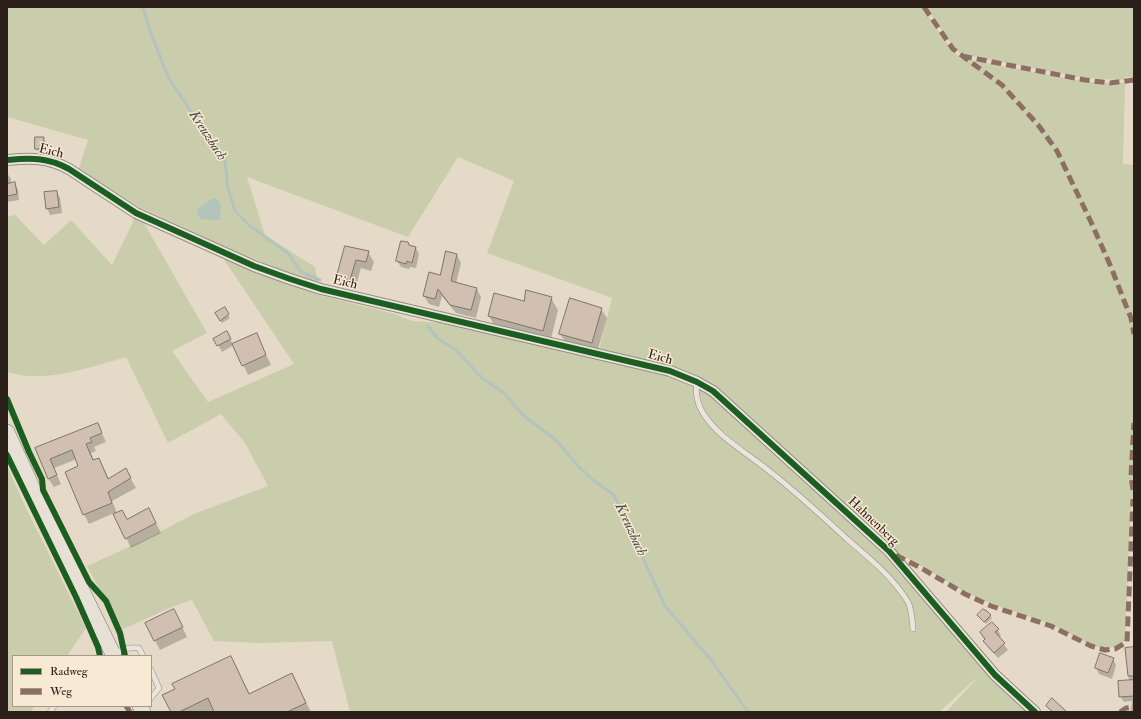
<!DOCTYPE html>
<html>
<head>
<meta charset="utf-8">
<style>
  body { margin:0 }
  #map { position:relative; width:1141px; height:719px; overflow:hidden; background:#e5dac8; font-family:"IM FELL Double Pica",serif }
  canvas { display:block }
  .frame { position:absolute; inset:0; border:8px solid #2a1f19; pointer-events:none }
  .legend { position:absolute; left:12px; top:655px; width:140px; height:52px; box-sizing:border-box; background:#f7e9d3; border:1px solid #a59889; margin:0; padding:5px 7px; list-style:none; font-size:12px; color:#2a1f19 }
  .legend li { display:flex; align-items:center; gap:8px; height:20px }
  .legend b { width:20px; border:1px solid #a59889 }
</style>
</head>
<body>
<div id="map">
<canvas width="1141" height="719"></canvas>
<div class="frame"></div>
<ul class="legend">
<li><b style="height:5px;background:#1b5e20"></b>Radweg</li>
<li><b style="height:5px;background:#8d6e63"></b>Weg</li>
</ul>
</div>
<script>
const ctx = document.querySelector('canvas').getContext('2d');
ctx.lineJoin = 'round';
function fill(path, color) {
  ctx.fillStyle = color;
  ctx.fill(path, 'evenodd');
}
function trace(path, color, width, dash) {
  ctx.strokeStyle = color;
  ctx.lineWidth = width;
  ctx.lineCap = dash ? 'butt' : 'round';
  ctx.setLineDash(dash || []);
  ctx.stroke(path);
}
function label(font, color, halo, rows, align = 'center') {
  ctx.font = font + ' "IM FELL Double Pica",serif';
  ctx.lineWidth = 3;
  ctx.setLineDash([]);
  ctx.textBaseline = 'middle';
  ctx.strokeStyle = halo;
  ctx.fillStyle = color;
  for (const [text, x, y, turn = 0] of rows) {
    ctx.save();
    ctx.translate(x, y);
    ctx.rotate((+turn || 0) * Math.PI / 180);
    ctx.textAlign = isNaN(turn) ? turn : align;
    if (halo) ctx.strokeText(text, 0, 0);
    ctx.fillText(text, 0, 0);
    ctx.restore();
  }
}
fill(new Path2D(`
  M 7,7 L 922,7 L 952,51 L 961,58 L 1086,82 L 1125,83 L 1123,164 L 1134,165 L 1134,498 L 1131,499 L 1125,641 L 1114,647 L 1104,649 L 1091,645 L 1051,624 L 992,604 L 966,593 L 896,551 L 890,547 L 716,388 L 682,370 L 599,349 L 612,298 L 487,253 L 514,181 L 458,157 L 408,237 L 247,177 L 265,235 L 315,267 L 318,284 L 237,252 L 139,207 L 78,171 L 88,140 L 7,117 Z
  M 926,7 L 1134,7 L 1134,77 L 1125,77 L 1125,80 L 1084,78 L 961,54 L 954,48 Z
  M 15,215 L 44,245 L 71,220 L 112,265 L 133,222 L 133,216 L 143,221 L 207,333 L 172,351 L 208,402 L 294,364 L 223,258 L 319,295 L 395,314 L 412,321 L 445,323 L 668,375 L 710,396 L 882,553 L 984,670 L 1027,712 L 946,712 L 980,675 L 939,712 L 350,712 L 332,641 L 257,643 L 214,641 L 192,600 L 172,607 L 121,630 L 87,566 L 146,539 L 194,514 L 268,486 L 245,443 L 221,414 L 168,443 L 126,357 C 95,366 60,378 28,376 C 21,376 14,373 7,372 L 7,217 Z
  M 7,466 L 24,504 L 86,628 L 67,656 L 13,656 L 13,706 L 35,706 L 31,712 L 7,712 Z`), '#cacdac');
fill(new Path2D(`
  M 213,198 L 218,200 L 221,205 L 220,220 L 200,219 L 196,210 Z`), '#b2c4bb');
fill(new Path2D(`
  M 43,138 L 45,141 L 44,151 L 37,151 L 36,148 Z
  M 7,173 L 11,179 L 11,184 L 15,183 L 18,190 L 19,200 L 7,202 Z
  M 57,192 L 60,198 L 62,213 L 50,215 L 47,208 Z
  M 409,246 L 416,248 L 419,254 L 416,268 L 410,267 L 409,269 L 401,267 L 397,261 Z
  M 346,247 L 368,252 L 374,262 L 371,271 L 361,268 L 355,289 L 343,286 L 338,276 Z
  M 447,252 L 457,255 L 461,263 L 456,283 L 477,289 L 481,297 L 476,318 L 456,313 L 442,296 L 439,307 L 429,304 L 424,296 L 441,276 Z
  M 551,298 L 558,310 L 550,343 L 496,329 L 489,316 L 524,302 Z
  M 224,309 L 230,318 L 222,323 L 216,314 Z
  M 601,309 L 607,318 L 597,352 L 566,343 L 560,334 Z
  M 226,333 L 233,344 L 256,334 L 271,365 L 248,375 L 234,345 L 222,352 L 215,339 Z
  M 98,425 L 106,442 L 94,447 L 96,451 L 91,453 L 94,461 L 99,459 L 109,479 L 126,470 L 136,488 L 112,501 L 117,513 L 127,520 L 149,509 L 161,533 L 131,548 L 114,513 L 89,524 L 84,514 L 80,467 L 77,459 L 54,468 L 61,484 L 54,487 L 48,478 L 37,449 Z
  M 986,611 L 992,618 L 986,624 L 980,618 Z
  M 179,620 L 187,637 L 160,650 L 146,624 Z
  M 998,630 L 1001,636 L 999,638 L 1008,650 L 998,658 L 988,647 L 984,641 L 985,640 L 981,633 Z
  M 1134,648 L 1134,712 L 1130,712 L 1132,701 L 1124,702 L 1120,696 L 1129,681 L 1126,649 Z
  M 231,657 L 250,695 L 292,675 L 311,712 L 172,712 L 176,689 Z
  M 1113,659 L 1116,665 L 1112,679 L 1099,674 L 1096,668 Z`), '#0003');
trace(new Path2D(`
  M 143,7 L 150,31 L 169,79 L 225,161 L 228,188 L 235,211 L 250,226 L 289,254 L 301,272 L 320,280
  M 428,326 L 437,338 L 456,350 L 482,378 L 504,393 L 523,415 L 557,441 L 577,465 L 593,480 L 614,495 L 665,606 L 711,660 L 748,712`), '#b2c4bb', 3);
const building = new Path2D(`
  M 35,137 L 44,137 L 43,149 L 35,149 Z
  M 15,182 L 17,194 L 7,196 L 7,184 Z
  M 57,191 L 59,207 L 46,209 L 44,192 Z
  M 401,241 L 408,242 L 409,245 L 416,247 L 412,263 L 407,261 L 406,264 L 396,261 Z
  M 345,246 L 369,251 L 366,262 L 356,260 L 350,280 L 337,276 Z
  M 446,251 L 457,254 L 451,281 L 477,288 L 471,310 L 450,305 L 438,289 L 435,299 L 423,296 L 429,272 L 440,275 Z
  M 526,290 L 552,297 L 543,331 L 488,316 L 494,293 L 524,301 Z
  M 570,298 L 602,308 L 592,343 L 559,334 Z
  M 225,307 L 229,314 L 220,321 L 215,313 Z
  M 227,331 L 231,339 L 217,346 L 213,339 Z
  M 257,333 L 266,355 L 242,366 L 232,344 Z
  M 98,423 L 102,433 L 90,438 L 92,442 L 86,444 L 93,460 L 99,458 L 108,479 L 126,468 L 131,478 L 108,492 L 112,503 L 83,515 L 65,472 L 78,466 L 72,450 L 50,459 L 57,475 L 48,479 L 35,448 Z
  M 149,508 L 156,523 L 125,539 L 113,514 L 122,510 L 127,519 Z
  M 174,609 L 183,627 L 154,641 L 145,623 Z
  M 983,609 L 987,611 L 991,615 L 984,622 L 977,615 Z
  M 992,622 L 999,629 L 995,632 L 1005,643 L 994,653 L 983,641 L 985,639 L 980,632 Z
  M 1134,647 L 1134,676 L 1128,676 L 1125,648 Z
  M 1100,653 L 1114,658 L 1108,673 L 1095,668 Z
  M 231,656 L 249,694 L 292,673 L 306,703 L 287,712 L 214,712 L 208,698 L 179,712 L 171,712 L 162,695 L 175,689 L 172,684 Z
  M 1134,680 L 1134,696 L 1119,697 L 1118,681 Z
  M 1052,698 L 1067,712 L 1053,712 L 1046,706 Z`);
fill(building, '#d1c0b1');
trace(building, '#7b746b', 1);
const lane = new Path2D(`
  M 697,382 C 695,394 697,405 705,416 C 720,438 744,451 764,467 C 793,489 820,514 847,539 C 869,558 893,577 908,602 C 912,610 912,620 913,629
  M 114,654 C 123,649 129,647 139,648 L 143,656
  M 151,670 L 159,688 L 151,698
  M 50,712 L 54,706`);
const street = new Path2D(`
  M 7,160 C 31,158 47,157 69,169 L 136,213 L 254,266 L 290,279 L 321,289 L 670,371 L 697,382 L 713,391 L 889,551 L 995,675 L 1035,712`);
const primary = new Path2D(`
  M 7,432 L 45,515 L 114,656
  M 140,706 L 143,712`);
trace(lane, '#958e83', 6);
trace(street, '#958e83', 12);
trace(primary, '#7b746b', 16);
trace(lane, '#eae4dc', 5);
trace(street, '#eae4dc', 10);
trace(primary, '#e7e0d5', 15);
trace(new Path2D(`
  M 924,7 L 953,49 L 1002,85 L 1039,126 L 1057,151 L 1091,222 L 1111,267 L 1123,298 L 1131,318 L 1134,334
  M 962,56 L 1085,80 L 1110,83 L 1134,80
  M 1133,490 L 1131,476 L 1134,423
  M 896,555 L 921,568 L 965,594 L 991,606 L 1051,626 L 1091,646 L 1105,650 L 1115,649 L 1127,642 L 1133,499
  M 126,706 L 130,712
  M 1120,712 L 1126,708 L 1134,707`), '#8d6e63', 5, [10, 5]);
trace(new Path2D(`
  M 7,160 C 31,158 47,157 69,169 L 136,213 L 254,266 L 290,279 L 321,289 L 670,371 L 697,382 L 713,391 L 889,551 L 995,675 L 1035,712
  M 7,399 L 29,452 L 42,479 L 43,490 L 89,582 L 106,601 L 120,633 L 125,656
  M 7,455 L 76,597 L 98,647 L 100,656`), '#1b5e20', 6);
label('13px', '#2a1f19', '#f7e9d3', [
  ["Eich",51,152,14],
  ["Eich",345,283,13],
  ["Eich",660,358,15],
  ["Hahnenberg",873,522,43]
]);
label('italic 14px', '#4c4e48', '#f7e9d3', [
  ["Kreuzbach",207,136,57],
  ["Kreuzbach",630,530,65]
]);
</script>
</body>
</html>
